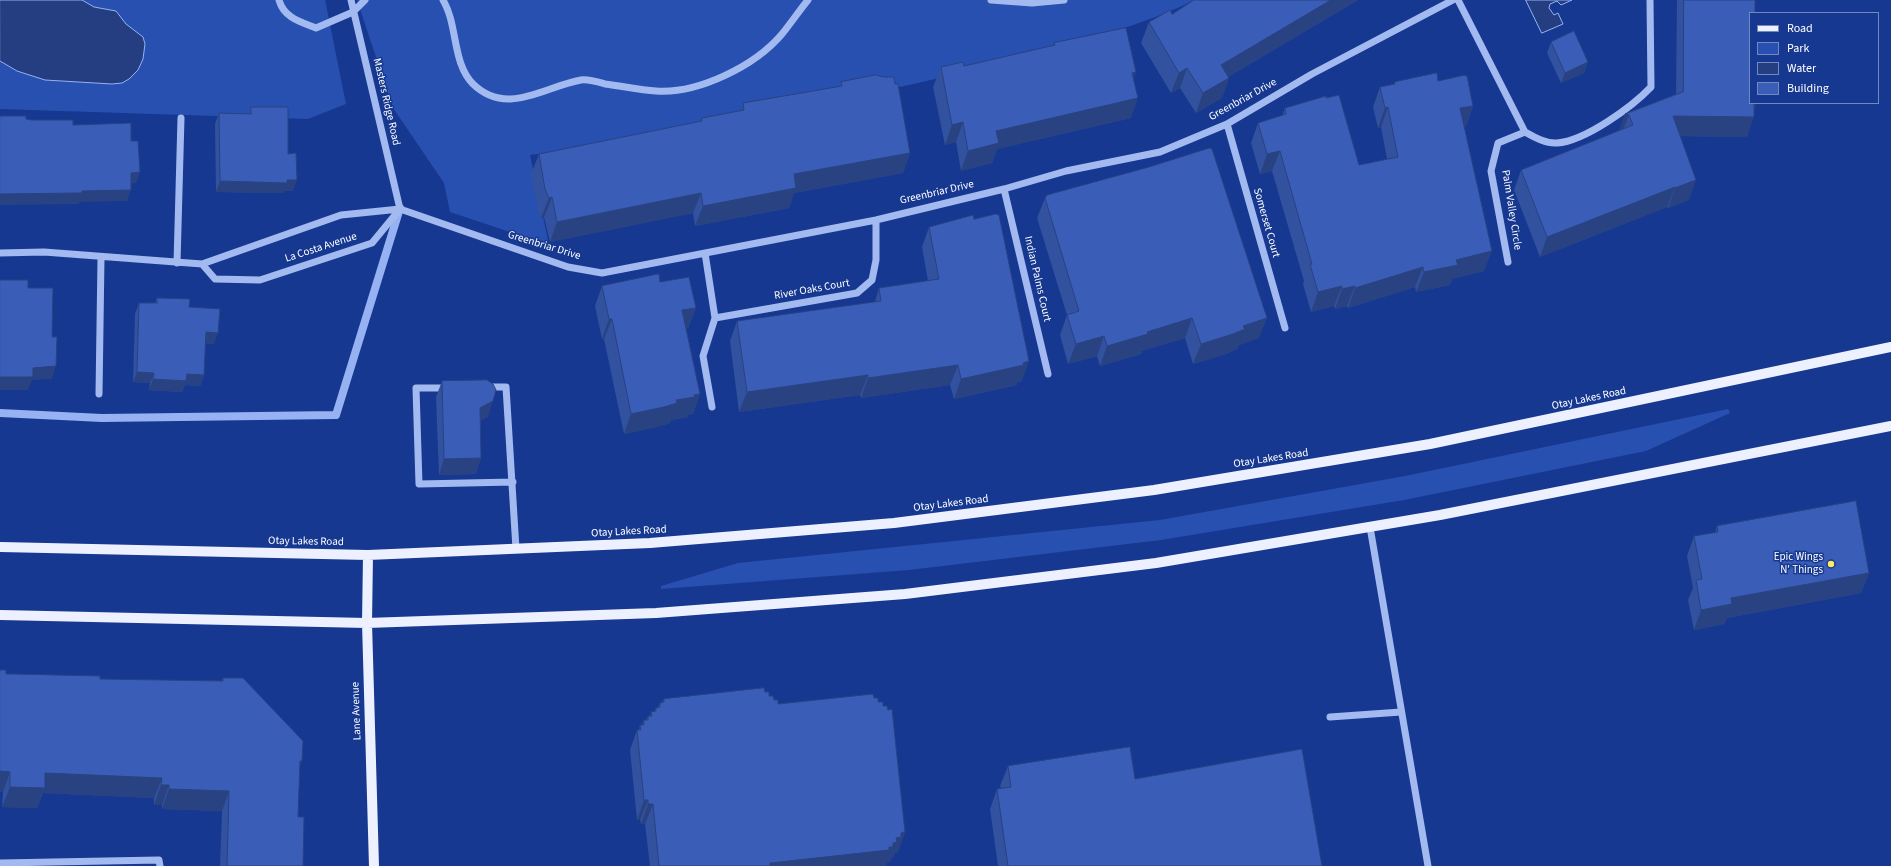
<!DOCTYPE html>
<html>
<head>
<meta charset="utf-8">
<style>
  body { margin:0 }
  #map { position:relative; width:1891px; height:866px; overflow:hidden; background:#163891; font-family:"Source Sans 3",sans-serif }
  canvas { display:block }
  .legend { position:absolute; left:1749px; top:12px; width:130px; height:92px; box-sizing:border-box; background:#163891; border:1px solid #7388bd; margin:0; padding:5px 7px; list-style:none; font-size:12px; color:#fff }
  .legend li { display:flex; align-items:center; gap:8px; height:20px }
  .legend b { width:20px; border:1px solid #7388bd }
</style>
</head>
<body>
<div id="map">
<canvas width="1891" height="866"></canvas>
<ul class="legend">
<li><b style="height:5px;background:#edf1ff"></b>Road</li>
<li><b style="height:11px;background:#2850b0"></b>Park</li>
<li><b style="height:11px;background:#253e81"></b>Water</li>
<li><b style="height:11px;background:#3a5eb8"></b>Building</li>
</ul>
</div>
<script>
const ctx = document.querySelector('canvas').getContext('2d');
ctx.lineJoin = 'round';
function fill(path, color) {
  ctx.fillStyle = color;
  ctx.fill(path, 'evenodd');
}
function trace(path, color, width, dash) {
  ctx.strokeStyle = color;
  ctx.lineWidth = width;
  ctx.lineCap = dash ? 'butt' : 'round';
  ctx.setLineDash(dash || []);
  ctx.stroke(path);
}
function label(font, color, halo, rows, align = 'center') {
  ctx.font = font + ' "Source Sans 3",sans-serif';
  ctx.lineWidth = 3;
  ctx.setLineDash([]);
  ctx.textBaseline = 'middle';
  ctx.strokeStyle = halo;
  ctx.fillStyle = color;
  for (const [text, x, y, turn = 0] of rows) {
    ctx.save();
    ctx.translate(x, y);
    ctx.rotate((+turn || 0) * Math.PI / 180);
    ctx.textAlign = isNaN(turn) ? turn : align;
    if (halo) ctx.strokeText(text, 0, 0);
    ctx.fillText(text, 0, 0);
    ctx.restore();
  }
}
fill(new Path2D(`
  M 0,0 L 325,0 L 346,104 L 308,119 L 0,109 Z
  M 357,0 L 1195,0 C 1141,26 1084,40 1026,56 C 877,97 722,121 570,150 L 530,155 L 549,245 L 450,212 L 444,183 L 393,108 Z
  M 1728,409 L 1730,413 L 1646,451 L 1404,500 L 1161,540 L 909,570 L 661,589 L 661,586 L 738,563 L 1160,520 L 1405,476 Z`), '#2850b0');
const water = new Path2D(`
  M 0,0 L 82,0 L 94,7 L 116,11 L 126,24 L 143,37 L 145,44 L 143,59 L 138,70 L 129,79 L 122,83 L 112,84 L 45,80 L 17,71 L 0,61 Z
  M 1526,0 L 1572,0 L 1561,5 L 1557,1 L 1550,4 L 1549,8 L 1554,15 L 1558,13 L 1563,24 L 1542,33 Z`);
fill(water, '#253e81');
trace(water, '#96b2f3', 1);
trace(new Path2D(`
  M 0,413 L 102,418 L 336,415 L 400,208`), '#96b2f3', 8);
trace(new Path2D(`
  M 279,0 C 284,18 301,22 316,28 L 353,12 L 365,0
  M 351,0 L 400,209
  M 443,0 C 458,25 452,63 473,84 C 507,117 545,86 581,80 C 588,79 598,82 605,84 C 622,86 639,90 656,91 C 698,94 755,66 782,34 C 791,23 799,11 808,0
  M 991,0 L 1032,3 L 1064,0
  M 1458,0 L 1525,132 C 1534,137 1546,144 1557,143 C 1585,141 1632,107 1651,87 L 1650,0
  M 1227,124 L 1285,328
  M 1004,189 L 1048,374
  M 400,209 L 372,243 L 260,280 L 215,279 L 202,264 L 341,215 L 400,209 L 568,267 L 602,273 L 876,220 L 1004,189 L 1066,171 L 1160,152 L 1227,124 L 1312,74 L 1453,0
  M 0,253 L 44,252 L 202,264
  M 705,253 L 715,318 L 703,356 L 712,407
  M 1508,262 L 1491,171 L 1498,143 L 1525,132
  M 177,263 L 181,118
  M 715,318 L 857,293 L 872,280 L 876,260 L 876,220
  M 486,387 L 506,387 L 516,549
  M 449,388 L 416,388 L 419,484 L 513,482
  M 99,394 L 101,258
  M 1370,527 L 1428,866
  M 1330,717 L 1401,712
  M 0,863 L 159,860 L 160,866`), '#a3baf1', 7);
trace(new Path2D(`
  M 0,547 L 368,555 L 650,543 L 894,523 L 1154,490 L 1430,444 L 1891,347
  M 368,555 L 367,623 L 374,866
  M 0,615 L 367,623 L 656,613 L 905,594 L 1156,563 L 1440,515 L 1891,426`), '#edf1ff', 10);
fill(new Path2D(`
  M 1358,0 L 1228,77 L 1229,78 L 1222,98 L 1196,113 L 1180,88 L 1171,93 L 1141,43 L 1149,22 L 1172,14 Z
  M 1677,0 L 1755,0 L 1754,112 L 1747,137 L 1680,136 L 1689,200 L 1668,208 L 1667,207 L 1540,257 L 1514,190 L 1521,170 L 1619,131 L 1625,114 L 1676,94 Z
  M 1551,42 L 1588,62 L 1584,73 L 1561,83 L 1547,53 Z
  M 1054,43 L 1134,79 L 1131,118 L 997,149 L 992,163 L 961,171 L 956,142 L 945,145 L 933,87 L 941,67 L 964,66 L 1054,45 Z
  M 1438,81 L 1473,106 L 1466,126 L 1464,126 L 1484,271 L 1452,279 L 1450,285 L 1416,292 L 1415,287 L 1348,308 L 1347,306 L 1335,309 L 1334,306 L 1311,312 L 1303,284 L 1304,281 L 1272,171 L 1260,174 L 1251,143 L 1258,123 L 1282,116 L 1285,108 L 1326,98 L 1359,165 L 1387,159 L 1381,127 L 1378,128 L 1373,107 L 1380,87 L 1394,84 L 1395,82 Z
  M 841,82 L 895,84 L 910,153 L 903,173 L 794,193 L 789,208 L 695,226 L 693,213 L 550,242 L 544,217 L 541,218 L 538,209 L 531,174 L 539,154 L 700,122 L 702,118 L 741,110 L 743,103 L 839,87 Z
  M 251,107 L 288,154 L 293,191 L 284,191 L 283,193 L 216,192 L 215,124 L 219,113 L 248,114 Z
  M 1045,198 L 1259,338 L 1239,345 L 1237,349 L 1226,354 L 1193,364 L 1185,338 L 1142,351 L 1141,354 L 1100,366 L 1097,356 L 1068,364 L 1060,335 L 1067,315 L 1037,218 Z
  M 929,227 L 1022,381 L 1017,382 L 1017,385 L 954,399 L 950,385 L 861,398 L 860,395 L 739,412 L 730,341 L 737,321 L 875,302 L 879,288 L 928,281 L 922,247 Z
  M 660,282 L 696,308 L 688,328 L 686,328 L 700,394 L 693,414 L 688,415 L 688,417 L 671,420 L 670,423 L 657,427 L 624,434 L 604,339 L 602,339 L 595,306 L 602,286 Z
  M 157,298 L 189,307 L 214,344 L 205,343 L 204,375 L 200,386 L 185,385 L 182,392 L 149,390 L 150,383 L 133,382 L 135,314 L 139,303 L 155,303 Z
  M 442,381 L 488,417 L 481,420 L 481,458 L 476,474 L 439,475 L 436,397 Z
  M 1717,526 L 1869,573 L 1861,593 L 1727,618 L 1724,624 L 1694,630 L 1688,600 L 1693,588 L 1687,556 L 1694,536 L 1715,533 Z
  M 0,670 L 6,674 L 100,679 L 222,681 L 223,678 L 299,769 L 298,817 L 303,866 L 220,866 L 222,811 L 162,809 L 162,805 L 154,805 L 154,798 L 43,793 L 37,808 L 2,807 L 3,792 L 0,792 Z
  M 765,692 L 778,704 L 874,698 L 888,710 L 905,832 L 898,852 L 895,853 L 893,857 L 891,858 L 890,862 L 887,862 L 886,866 L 650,866 L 645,824 L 641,824 L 640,820 L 637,820 L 630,750 L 637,730 L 639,730 L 640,725 L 642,725 L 644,720 L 646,720 L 648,716 L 650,716 L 651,712 L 654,712 L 656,708 L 658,707 L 660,703 L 662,702 L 664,699 Z
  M 1302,749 L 1321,866 L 998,866 L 990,809 L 997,789 L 1001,788 L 1000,786 L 1008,766 L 1135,779 Z`), '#32519e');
fill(new Path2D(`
  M 1331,0 L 1358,0 L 1214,85 L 1221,65 Z
  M 1588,62 L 1584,73 L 1561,83 L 1565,73 Z
  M 1187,68 L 1180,88 L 1171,93 L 1179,73 Z
  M 1136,72 L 1129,92 L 1132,73 Z
  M 1229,78 L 1222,98 L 1196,113 L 1203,93 Z
  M 1138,98 L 1131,118 L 997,149 L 992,163 L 961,171 L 968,151 L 996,131 Z
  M 1754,103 L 1757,103 L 1752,117 L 1754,117 L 1747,137 L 1666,136 L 1673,116 Z
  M 1473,106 L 1466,126 L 1453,128 L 1460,108 Z
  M 1388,107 L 1381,127 L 1378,128 L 1385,108 Z
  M 1625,114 L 1629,115 L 1621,135 L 1618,134 Z
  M 963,122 L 956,142 L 945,145 L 952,125 Z
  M 1280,151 L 1272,171 L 1260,174 L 1267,154 Z
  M 910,153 L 903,173 L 794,193 L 789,208 L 695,226 L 703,206 L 794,174 Z
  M 140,172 L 136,183 L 127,184 L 131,173 Z
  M 297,180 L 293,191 L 284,191 L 283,193 L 216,192 L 220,181 Z
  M 1696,180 L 1689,200 L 1668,208 L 1675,188 Z
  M 1675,187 L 1667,207 L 1540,257 L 1547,237 Z
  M 131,190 L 127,201 L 79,202 L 79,204 L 0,205 L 0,194 L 82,191 Z
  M 701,193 L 693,213 L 550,242 L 557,222 Z
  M 552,197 L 544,217 L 541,218 L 549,198 Z
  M 1492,251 L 1484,271 L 1452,279 L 1450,285 L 1416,292 L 1424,272 L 1456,260 Z
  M 1423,267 L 1415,287 L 1348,308 L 1355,288 Z
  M 1342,286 L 1334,306 L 1311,312 L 1318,292 Z
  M 1355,286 L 1347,306 L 1335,309 L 1342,289 Z
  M 696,308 L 688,328 L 675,330 L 682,310 Z
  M 1192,318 L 1185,338 L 1142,351 L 1141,354 L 1100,366 L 1107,346 L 1147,332 Z
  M 1267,318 L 1259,338 L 1239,345 L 1237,349 L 1226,354 L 1193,364 L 1201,344 L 1243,326 Z
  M 609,319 L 612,319 L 604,339 L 602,339 Z
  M 206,332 L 218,333 L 214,344 L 202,343 Z
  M 1104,336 L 1097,356 L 1068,364 L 1076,344 Z
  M 1029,361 L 1022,381 L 1017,382 L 1017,385 L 954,399 L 961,379 Z
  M 958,365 L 950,385 L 861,398 L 868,378 Z
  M 56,366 L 52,379 L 32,380 L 28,390 L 0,390 L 0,377 L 33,368 Z
  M 137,372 L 154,373 L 150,383 L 133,382 Z
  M 187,374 L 204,375 L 200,386 L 185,385 L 182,392 L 149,390 L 153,379 Z
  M 868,375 L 860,395 L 739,412 L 747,392 Z
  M 700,394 L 693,414 L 688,415 L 688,417 L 671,420 L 670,423 L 657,427 L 624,434 L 631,414 L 676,400 Z
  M 493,401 L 488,417 L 475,424 L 480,408 Z
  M 481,458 L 476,474 L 439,475 L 444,459 Z
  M 1869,573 L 1861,593 L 1727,618 L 1724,624 L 1694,630 L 1701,610 L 1731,598 Z
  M 300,761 L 302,761 L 295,781 Z
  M 0,771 L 10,772 L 3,792 L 0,792 Z
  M 45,773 L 162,778 L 154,798 L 43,793 L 37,808 L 2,807 L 10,787 Z
  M 161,785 L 169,785 L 162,805 L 154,805 Z
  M 169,789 L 229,791 L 222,811 L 162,809 Z
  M 644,800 L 648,800 L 640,820 L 637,820 Z
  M 648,804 L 653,804 L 645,824 L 641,824 Z
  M 905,832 L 898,852 L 895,853 L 893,857 L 891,858 L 890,862 L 887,862 L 886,866 L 768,866 L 770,863 L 889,847 L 901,833 Z`), '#294281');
const building = new Path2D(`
  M 1194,0 L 1331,0 L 1221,65 L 1229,78 L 1203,93 L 1187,68 L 1179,73 L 1149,22 L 1170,10 L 1172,14 Z
  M 1684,0 L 1755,0 L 1755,13 L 1750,13 L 1750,103 L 1757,103 L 1754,103 L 1754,117 L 1673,116 L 1696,180 L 1675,188 L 1675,187 L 1547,237 L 1521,170 L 1633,125 L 1629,115 L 1625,114 L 1683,92 Z
  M 1126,28 L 1136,72 L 1132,73 L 1138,98 L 996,131 L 999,143 L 968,151 L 963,122 L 952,125 L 941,67 L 963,62 L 964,66 L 1055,45 L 1054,43 Z
  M 1574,31 L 1588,62 L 1565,73 L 1551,42 Z
  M 1437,73 L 1438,81 L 1465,75 L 1465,76 L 1467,76 L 1473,106 L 1460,108 L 1492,251 L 1456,260 L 1458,265 L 1424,272 L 1423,267 L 1355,288 L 1355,286 L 1342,289 L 1342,286 L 1318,292 L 1310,264 L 1312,264 L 1280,151 L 1267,154 L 1258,123 L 1286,114 L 1285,108 L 1326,96 L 1326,98 L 1339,95 L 1359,165 L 1398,157 L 1388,107 L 1385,108 L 1380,87 L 1395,84 L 1395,82 Z
  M 876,75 L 883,77 L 894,77 L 895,84 L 898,84 L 910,153 L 794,174 L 796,188 L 703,206 L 701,193 L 557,222 L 552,197 L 549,198 L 545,189 L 539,154 L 702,121 L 702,118 L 744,110 L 743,103 L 842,86 L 841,82 Z
  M 251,107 L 288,107 L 288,154 L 296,153 L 297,180 L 287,180 L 287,183 L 220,181 L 219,113 L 251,114 Z
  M 0,116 L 26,116 L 26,119 L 31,120 L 73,120 L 73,125 L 131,123 L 131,141 L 138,141 L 140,172 L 131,173 L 131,190 L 82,191 L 82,193 L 0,194 Z
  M 1210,148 L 1212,149 L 1267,318 L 1243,326 L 1245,329 L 1233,334 L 1201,344 L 1192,318 L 1147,332 L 1148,334 L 1107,346 L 1104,336 L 1076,344 L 1067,315 L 1079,311 L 1045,198 L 1047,195 L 1149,167 Z
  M 996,214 L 999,215 L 1029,361 L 1023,363 L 1024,365 L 961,379 L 958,365 L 868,378 L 868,375 L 747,392 L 737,321 L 881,301 L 879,288 L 939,279 L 929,227 L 973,215 L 974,219 Z
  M 659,274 L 660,282 L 689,277 L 696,308 L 682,310 L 700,394 L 694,395 L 695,397 L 676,400 L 677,403 L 664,407 L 631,414 L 612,319 L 609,319 L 602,286 Z
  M 0,280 L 28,280 L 28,288 L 53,288 L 52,337 L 57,337 L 56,366 L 33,368 L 33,377 L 0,377 Z
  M 157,298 L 190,299 L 189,307 L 220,309 L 218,333 L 206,332 L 204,375 L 187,374 L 186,381 L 153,379 L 154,373 L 137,372 L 139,303 L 157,303 Z
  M 487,380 L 493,384 L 496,390 L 493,401 L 480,408 L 481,458 L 444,459 L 442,381 Z
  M 1856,501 L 1869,573 L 1731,598 L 1732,604 L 1701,610 L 1696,580 L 1702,579 L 1694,536 L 1718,532 L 1717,526 Z
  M 0,670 L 6,670 L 6,674 L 12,674 L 100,676 L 100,679 L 223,681 L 223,678 L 243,678 L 303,741 L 302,761 L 300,761 L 298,817 L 304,817 L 303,866 L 227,866 L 229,791 L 169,789 L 169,785 L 161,785 L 162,778 L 45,773 L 45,788 L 10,787 L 10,772 L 0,771 Z
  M 764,688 L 765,692 L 769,692 L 769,696 L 773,696 L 774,700 L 778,700 L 778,704 L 873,694 L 874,698 L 878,698 L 878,702 L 883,702 L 883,706 L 887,706 L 888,710 L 892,709 L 905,832 L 901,833 L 901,837 L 896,838 L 897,842 L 893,843 L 893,847 L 889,847 L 889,850 L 770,863 L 770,866 L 659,866 L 653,804 L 648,804 L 648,800 L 644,800 L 637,730 L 641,730 L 640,725 L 644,725 L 644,720 L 648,720 L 648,716 L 652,716 L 651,712 L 656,711 L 656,708 L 660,707 L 660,703 L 664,702 L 664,699 Z
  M 1130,747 L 1135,779 L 1302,749 L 1322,866 L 1008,866 L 997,789 L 1011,787 L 1008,766 Z`);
fill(building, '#3a5eb8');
trace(building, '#294281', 1);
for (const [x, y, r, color] of [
  [1831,564,4,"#ffea63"]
]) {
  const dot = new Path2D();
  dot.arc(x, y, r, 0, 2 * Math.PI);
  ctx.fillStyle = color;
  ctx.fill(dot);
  trace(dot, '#163891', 1.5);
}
label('11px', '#fff', '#163891', [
  ["Greenbriar Drive",1243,100,-29],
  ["Masters Ridge Road",386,102,77],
  ["Greenbriar Drive",937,193,-13],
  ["Palm Valley Circle",1511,210,81],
  ["Somerset Court",1266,223,74],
  ["Greenbriar Drive",544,246,17],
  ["La Costa Avenue",321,248,-18],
  ["Indian Palms Court",1037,279,77],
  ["River Oaks Court",812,290,-10],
  ["Otay Lakes Road",1589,399,-12],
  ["Otay Lakes Road",1271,459,-9],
  ["Otay Lakes Road",951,504,-7],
  ["Otay Lakes Road",629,532,-3],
  ["Otay Lakes Road",306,542,1],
  ["Lane Avenue",357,711,-92]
]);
label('11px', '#fff', '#163891', [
  ["Epic Wings",1823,558],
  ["N' Things",1823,571]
], 'right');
</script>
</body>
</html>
